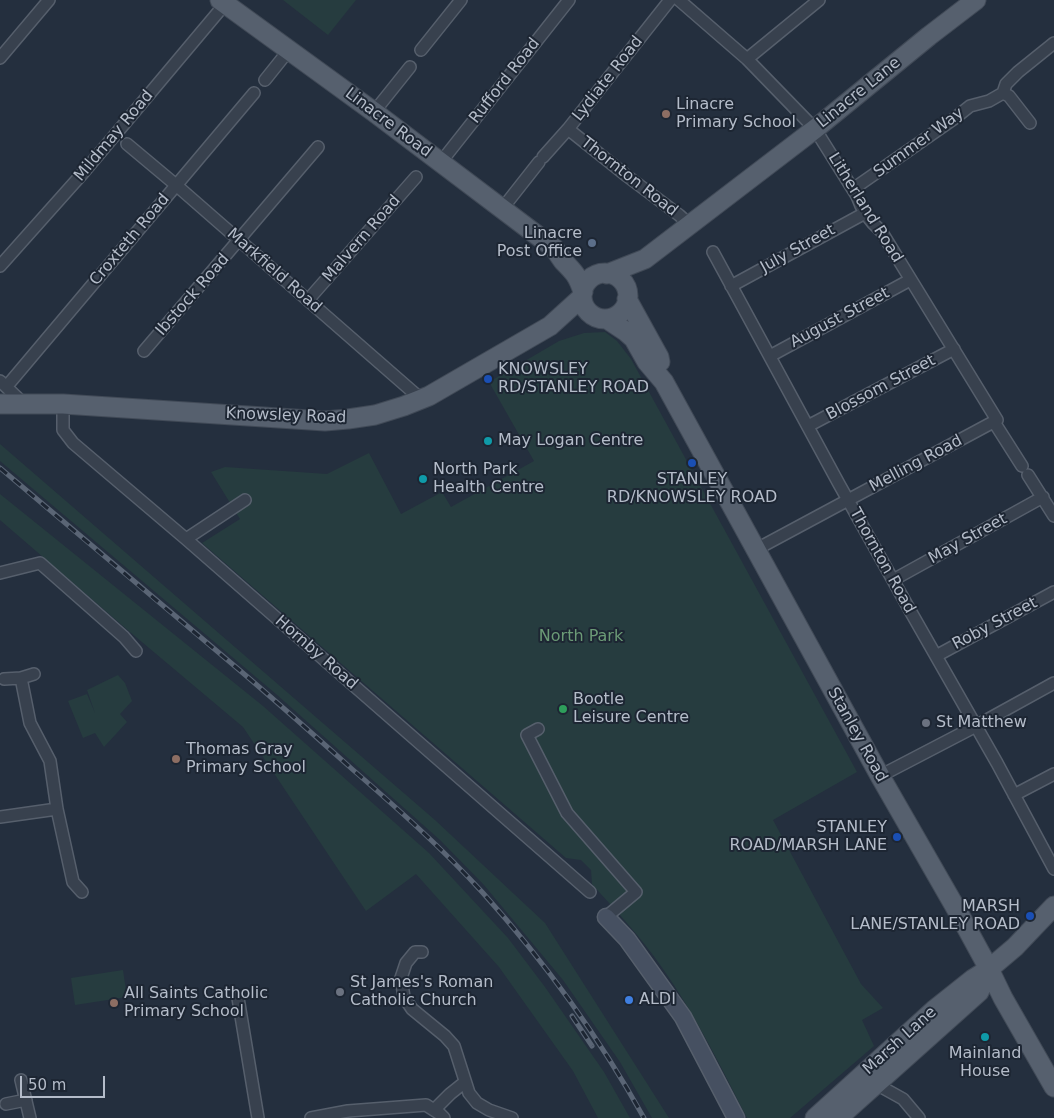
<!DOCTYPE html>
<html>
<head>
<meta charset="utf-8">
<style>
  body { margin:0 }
  #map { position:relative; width:1054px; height:1118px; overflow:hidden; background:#242f3e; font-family:"DejaVu Sans",sans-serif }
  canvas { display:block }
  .scale { position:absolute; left:20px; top:1076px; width:85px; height:22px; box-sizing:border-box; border:2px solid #b4bcc9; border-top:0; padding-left:6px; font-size:15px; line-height:18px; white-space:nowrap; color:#b4bcc9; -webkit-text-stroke:4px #1d2633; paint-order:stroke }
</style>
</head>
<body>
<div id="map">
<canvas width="1054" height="1118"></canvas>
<div class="scale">50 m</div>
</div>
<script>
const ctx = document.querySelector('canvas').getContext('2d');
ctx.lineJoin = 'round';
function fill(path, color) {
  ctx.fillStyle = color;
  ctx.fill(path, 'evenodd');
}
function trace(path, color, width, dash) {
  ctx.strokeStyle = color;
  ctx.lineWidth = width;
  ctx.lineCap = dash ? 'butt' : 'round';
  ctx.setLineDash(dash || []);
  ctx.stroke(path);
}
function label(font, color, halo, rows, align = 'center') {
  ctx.font = font + ' "DejaVu Sans",sans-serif';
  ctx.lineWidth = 4;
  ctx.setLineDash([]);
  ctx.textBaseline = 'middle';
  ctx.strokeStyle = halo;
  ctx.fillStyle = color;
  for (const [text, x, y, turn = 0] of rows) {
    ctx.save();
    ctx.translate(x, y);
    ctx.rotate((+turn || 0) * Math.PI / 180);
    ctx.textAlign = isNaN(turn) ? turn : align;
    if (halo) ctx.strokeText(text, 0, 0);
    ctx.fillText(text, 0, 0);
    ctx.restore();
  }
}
fill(new Path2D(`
  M 283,0 L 356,0 L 328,35 Z
  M 605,332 L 617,341 L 631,359 L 857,772 L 773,820 L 861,984 L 883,1008 L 862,1020 L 874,1046 L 790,1118 L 747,1118 C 721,1067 696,1016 663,969 C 642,938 616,911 592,884 L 591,870 L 581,860 L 566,858 L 202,543 L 240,519 L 211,472 L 225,467 L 327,474 L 369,453 L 401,514 L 442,492 L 451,507 L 534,461 L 489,382 L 559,341 L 584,333 Z
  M 0,444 L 435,820 L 545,923 L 669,1118 L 652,1118 L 620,1062 L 563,980 L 484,885 L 440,840 L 276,694 L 0,461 Z
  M 0,494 L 263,706 L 429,853 L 508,938 L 545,987 L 604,1072 L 630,1118 L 598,1118 L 573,1071 L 499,967 L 416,874 L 366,911 L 243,727 L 130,632 L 0,520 Z
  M 118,675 L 125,683 L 132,701 L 120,714 L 127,722 L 104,747 L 95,733 L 83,738 L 68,701 L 87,694 L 95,713 L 87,690 Z
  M 123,970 L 127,997 L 75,1005 L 71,978 Z`), '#263c3f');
const street = new Path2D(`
  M 679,0 L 747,59 L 815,129 L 857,196 C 862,211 869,221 881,231 L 997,420 L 755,550
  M 421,50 L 461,0
  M 0,58 L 49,0
  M 747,59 L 819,0
  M 265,80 L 289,50
  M 1003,93 L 1006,84 L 1018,72 L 1054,43
  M 374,112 L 410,67
  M 568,129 L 627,176 L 679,215 L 690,225
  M 127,144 L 176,185 L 421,399
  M 543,157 L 568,129 L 670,0
  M 441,162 L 569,0
  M 853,189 L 955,118 L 970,106 L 989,101 L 1003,93 L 1009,96 L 1030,123
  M 502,209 L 539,162
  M 713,252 L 839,484 L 912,614 L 997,763 L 1054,869
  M 0,266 L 83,173 L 225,4
  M 731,286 L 865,213
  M 308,300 L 416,177
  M 144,351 L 318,147
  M 770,356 L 910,280
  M 0,381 L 24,404
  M 7,386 L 254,93
  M 63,404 L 63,430 L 73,443 L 186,539 L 590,892
  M 994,422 L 1022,466
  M 808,426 L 954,349
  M 1028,475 L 1054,516
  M 186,539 L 245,500
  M 0,573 L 40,563 L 124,637 L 136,651
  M 893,580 L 1043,497
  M 936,656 L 1054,592
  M 21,678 L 30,723 L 50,761 L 57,809 L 73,882 L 82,892
  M 4,679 L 21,678 L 34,674
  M 538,729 L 527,735 L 567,813 L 636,892 L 606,917
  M 880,776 L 976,726 L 1054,683
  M 1014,795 L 1054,774
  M 0,817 L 57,809
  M 422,952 L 415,952 L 406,963 L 401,978 L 404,997 L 412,1009 L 445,1036 L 454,1046 L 469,1093 L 477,1103 L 489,1110 L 512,1118
  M 238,998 L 258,1118
  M 21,1080 L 30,1118
  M 876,1084 L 903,1099 L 919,1118
  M 6,1104 L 26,1100
  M 434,1110 L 450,1094 L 465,1082
  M 311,1118 L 348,1111 L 426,1105 L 440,1114 L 444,1118`);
const secondary = new Path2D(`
  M 606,917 L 627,939 L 683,1017 L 736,1118`);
const primary = new Path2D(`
  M 220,0 L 374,112 L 554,248 C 557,252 560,257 563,261 C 574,272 578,276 583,292
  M582 296a23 23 0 1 1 46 0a23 23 0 1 1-46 0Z
  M 607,274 L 645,259 L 815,129 L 929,36 L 976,0
  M 627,299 L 659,357 L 660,362
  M 607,319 L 625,331 L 634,339 L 647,362 L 664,382 L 880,776 L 958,912 L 989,969 L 1003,998 L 1054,1087
  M 0,404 L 63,404 L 325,421 L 348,419 L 375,415 L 404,406 L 429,396 L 550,326 L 582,297
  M 815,1118 L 934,1010 L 973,979 L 989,969 L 1015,947 L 1054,906
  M 838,1118 L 979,992 L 989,969`);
trace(street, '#565f6c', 14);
trace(secondary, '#565f6c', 19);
trace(primary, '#414a57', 21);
trace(street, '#38414e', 11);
trace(secondary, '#465061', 16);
trace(primary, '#56606e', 19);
const rail = new Path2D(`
  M 0,468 C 79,535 158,602 237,668 C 276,701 314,735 352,769 C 397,808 442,848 483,893 C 545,962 599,1037 644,1118
  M 572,1016 L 592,1046`);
trace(rail, '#5a6575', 5);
trace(rail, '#1d2633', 3, [9]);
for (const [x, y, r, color] of [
  [666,114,5,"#8d6e63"],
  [592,243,5,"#5c6f8a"],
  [488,379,5,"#1a4fb4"],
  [488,441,5,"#0f9aa8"],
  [692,463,5,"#1a4fb4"],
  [423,479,5,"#0f9aa8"],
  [563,709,5,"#2e9e5b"],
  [926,723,5,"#6b7280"],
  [176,759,5,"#8d6e63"],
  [897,837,5,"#1a4fb4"],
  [1030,916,5,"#1a4fb4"],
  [340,992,5,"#6b7280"],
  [629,1000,5,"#3f7fe0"],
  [114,1003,5,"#8d6e63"],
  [985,1037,5,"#0f9aa8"]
]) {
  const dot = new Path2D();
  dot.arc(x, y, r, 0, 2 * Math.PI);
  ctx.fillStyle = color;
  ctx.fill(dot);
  trace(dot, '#1d2633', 2);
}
label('16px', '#b4bcc9', '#1d2633', [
  ["Lydiate Road",608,79,-52],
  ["Rufford Road",505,81,-52],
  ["Linacre Lane",859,93,-39],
  ["Linacre Road",388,123,37],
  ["Mildmay Road",114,136,-50],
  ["Summer Way",919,143,-36],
  ["Thornton Road",629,177,38],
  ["Litherland Road",865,208,58],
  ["Malvern Road",362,239,-49],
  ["Croxteth Road",130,240,-50],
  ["July Street",798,249,-29],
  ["Markfield Road",274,271,41],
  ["Ibstock Road",193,295,-49],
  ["August Street",840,318,-28],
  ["Blossom Street",881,388,-28],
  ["Knowsley Road",286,416,2],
  ["Melling Road",916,464,-28],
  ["May Street",968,539,-29],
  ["Thornton Road",882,561,61],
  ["Roby Street",995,624,-28],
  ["Hornby Road",316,653,41],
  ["Stanley Road",857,735,61],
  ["Marsh Lane",900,1041,-42]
]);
label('16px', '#b4bcc9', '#1d2633', [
  ["Linacre",676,105],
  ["Primary School",676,123],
  ["Linacre",582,234,"right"],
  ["Post Office",582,252,"right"],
  ["KNOWSLEY",498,370],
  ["RD/STANLEY ROAD",498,388],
  ["May Logan Centre",498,441],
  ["North Park",433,470],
  ["Health Centre",433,488],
  ["STANLEY",692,480,"center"],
  ["RD/KNOWSLEY ROAD",692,498,"center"],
  ["Bootle",573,700],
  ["Leisure Centre",573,718],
  ["St Matthew",936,723],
  ["Thomas Gray",186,750],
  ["Primary School",186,768],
  ["STANLEY",887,828,"right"],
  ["ROAD/MARSH LANE",887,846,"right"],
  ["MARSH",1020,907,"right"],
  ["LANE/STANLEY ROAD",1020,925,"right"],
  ["St James's Roman",350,983],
  ["Catholic Church",350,1001],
  ["All Saints Catholic",124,994],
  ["Primary School",124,1012],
  ["ALDI",639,1000],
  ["Mainland",985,1054,"center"],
  ["House",985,1072,"center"]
], 'left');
label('16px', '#6b9a76', '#1d2633', [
  ["North Park",581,637]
]);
</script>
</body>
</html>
